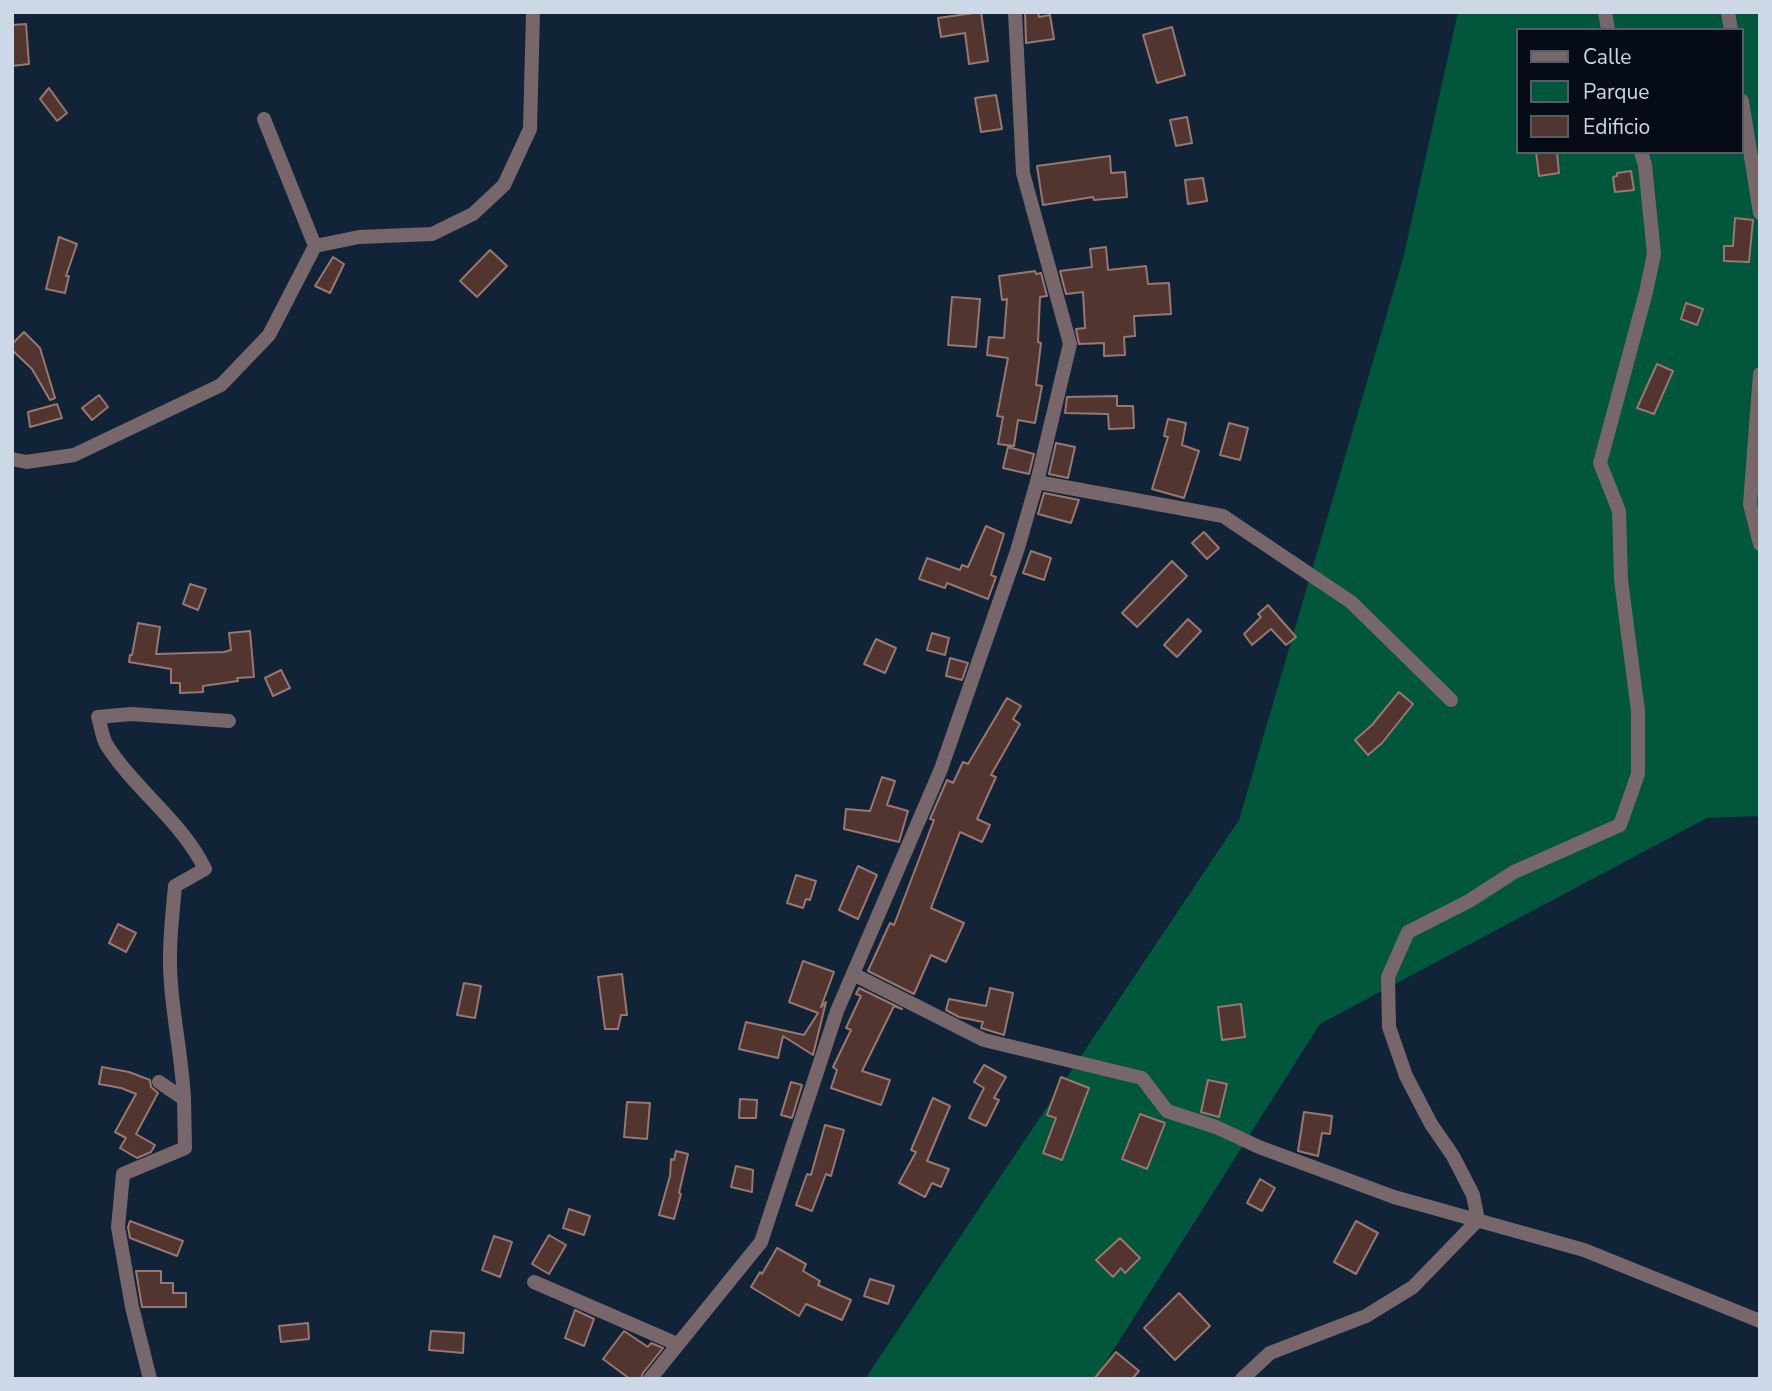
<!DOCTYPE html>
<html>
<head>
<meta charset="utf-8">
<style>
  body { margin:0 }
  #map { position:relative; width:1772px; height:1391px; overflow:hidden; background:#112337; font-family:"Nunito Sans",sans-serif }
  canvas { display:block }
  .frame { position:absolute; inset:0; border:14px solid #ccd8e5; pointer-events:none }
  .legend { position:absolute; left:1516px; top:28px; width:228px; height:126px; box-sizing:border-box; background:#050c15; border:2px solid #555e68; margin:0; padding:9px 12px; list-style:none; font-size:21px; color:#ccd8e5 }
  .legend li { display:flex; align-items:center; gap:14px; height:35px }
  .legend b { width:35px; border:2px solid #555e68 }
</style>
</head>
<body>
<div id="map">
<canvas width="1772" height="1391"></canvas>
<div class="frame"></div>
<ul class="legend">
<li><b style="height:9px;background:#77676b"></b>Calle</li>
<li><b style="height:19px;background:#00573b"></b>Parque</li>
<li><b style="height:19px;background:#533530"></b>Edificio</li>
</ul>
</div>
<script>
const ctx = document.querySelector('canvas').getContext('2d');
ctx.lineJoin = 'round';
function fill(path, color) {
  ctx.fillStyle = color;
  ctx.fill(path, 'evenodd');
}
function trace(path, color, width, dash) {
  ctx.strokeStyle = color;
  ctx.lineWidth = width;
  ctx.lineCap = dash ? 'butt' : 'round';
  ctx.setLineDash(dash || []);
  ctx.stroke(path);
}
fill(new Path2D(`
  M 1458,12 L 1760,12 L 1760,816 L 1707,818 L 1320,1024 L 1095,1379 L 865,1379 L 1239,820 L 1404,255 ZM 1518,30 L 1742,30 L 1742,152 L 1518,152 Z`), '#00573b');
const building = new Path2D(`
  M 981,12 L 988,61 L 969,64 L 965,33 L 941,37 L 938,18 Z
  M 1025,12 L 1038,12 L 1039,17 L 1050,15 L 1054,39 L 1026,43 Z
  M 26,24 L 29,64 L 12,66 L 12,25 Z
  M 1172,27 L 1185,75 L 1157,83 L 1143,35 Z
  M 49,88 L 67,113 L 57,121 L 40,99 Z
  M 996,95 L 1002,129 L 981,132 L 975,98 Z
  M 1187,117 L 1192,143 L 1176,146 L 1170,120 Z
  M 1536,152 L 1557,152 L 1559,173 L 1539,176 Z
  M 1110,156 L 1111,173 L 1125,172 L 1127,197 L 1094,200 L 1093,197 L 1043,205 L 1037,166 Z
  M 1631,171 L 1634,190 L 1615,192 L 1613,177 L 1617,176 L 1617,173 Z
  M 1203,178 L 1207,201 L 1188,204 L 1185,180 Z
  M 1735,218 L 1753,220 L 1749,262 L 1724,261 L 1724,246 L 1733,246 Z
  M 59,237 L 77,244 L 66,276 L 69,276 L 65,293 L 46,289 Z
  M 1106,247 L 1108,270 L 1146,266 L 1148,284 L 1169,283 L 1171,314 L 1134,316 L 1135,336 L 1124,337 L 1125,355 L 1104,356 L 1104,343 L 1079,344 L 1076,329 L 1085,328 L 1083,292 L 1066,294 L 1060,271 L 1092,267 L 1090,249 Z
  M 490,250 L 507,266 L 477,297 L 460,281 Z
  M 333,257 L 344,264 L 330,293 L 315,286 Z
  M 1035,271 L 1036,274 L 1041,273 L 1047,296 L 1040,297 L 1038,342 L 1041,343 L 1036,385 L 1042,386 L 1035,423 L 1018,420 L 1014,446 L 998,444 L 1003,417 L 997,416 L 1008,358 L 987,355 L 989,337 L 1004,338 L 1007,299 L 1002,300 L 999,276 Z
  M 952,297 L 980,299 L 976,347 L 948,345 Z
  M 1686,303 L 1703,309 L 1697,325 L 1681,319 Z
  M 24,332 L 40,348 L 55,398 L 50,400 L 32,369 L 12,350 L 12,344 Z
  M 1657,364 L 1673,371 L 1654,414 L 1637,408 Z
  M 99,395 L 108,407 L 92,420 L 82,408 Z
  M 1117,396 L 1117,406 L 1133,406 L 1134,428 L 1109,429 L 1108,414 L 1065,413 L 1067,397 Z
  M 57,404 L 62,418 L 30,427 L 28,412 Z
  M 1168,419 L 1186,423 L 1182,445 L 1199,451 L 1184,498 L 1152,489 L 1168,437 L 1164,436 Z
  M 1229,423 L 1248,428 L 1240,460 L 1220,455 Z
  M 1056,443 L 1075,447 L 1068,478 L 1049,474 Z
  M 1008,447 L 1034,454 L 1029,474 L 1003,468 Z
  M 1044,493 L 1079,500 L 1071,523 L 1038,514 Z
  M 986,526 L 1004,534 L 991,575 L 996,577 L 988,599 L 947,583 L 945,588 L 919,579 L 927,558 L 960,570 L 962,565 L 968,567 Z
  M 1204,532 L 1219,548 L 1207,559 L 1192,543 Z
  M 1031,551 L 1051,558 L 1044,580 L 1023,573 Z
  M 1172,561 L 1187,576 L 1137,627 L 1122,613 Z
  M 190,584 L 206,589 L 198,610 L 183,604 Z
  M 1268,605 L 1296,637 L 1286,645 L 1271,629 L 1252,645 L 1244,634 L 1261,617 L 1258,614 Z
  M 1188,619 L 1201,631 L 1177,657 L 1164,645 Z
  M 138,623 L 160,627 L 156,654 L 224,652 L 231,650 L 229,633 L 250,631 L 254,677 L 237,678 L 238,681 L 203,686 L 203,692 L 180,693 L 180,683 L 171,683 L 171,669 L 129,662 L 130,655 L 132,655 Z
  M 932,633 L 949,638 L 945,655 L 927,650 Z
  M 876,639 L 896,648 L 885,673 L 864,664 Z
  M 950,658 L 968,663 L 962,680 L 946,676 Z
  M 281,670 L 290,688 L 273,696 L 265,678 Z
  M 1399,692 L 1413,704 L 1382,743 L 1368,755 L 1355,740 L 1372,725 Z
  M 1007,698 L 1021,706 L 1013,719 L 1020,724 L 991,775 L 996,777 L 977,819 L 990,825 L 982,842 L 960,832 L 931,908 L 964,923 L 946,962 L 931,955 L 914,994 L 868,971 L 890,923 L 894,925 L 934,820 L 930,819 L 947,780 L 953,783 L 963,762 L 968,764 Z
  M 882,777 L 895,781 L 887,805 L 908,811 L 899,842 L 844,829 L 846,809 L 870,811 Z
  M 858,866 L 877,875 L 858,919 L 839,910 Z
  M 796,875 L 816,881 L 810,900 L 806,899 L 803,908 L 787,903 Z
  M 118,924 L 136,933 L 126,952 L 109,943 Z
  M 803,961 L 834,972 L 821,1007 L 826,1002 L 813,1055 L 783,1036 L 778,1058 L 739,1049 L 746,1022 L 804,1035 L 818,1013 L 789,1002 Z
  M 622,974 L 627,1015 L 621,1015 L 618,1029 L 605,1029 L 598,977 Z
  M 464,983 L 481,986 L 475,1018 L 457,1015 Z
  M 859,988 L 902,1009 L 894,1006 L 862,1071 L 890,1080 L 881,1105 L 831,1088 L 837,1070 L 833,1067 L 851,1030 L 846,1028 L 861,996 L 856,994 Z
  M 990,988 L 1013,993 L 1004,1035 L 981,1028 L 983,1022 L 959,1017 L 946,1010 L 949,999 L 986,1006 Z
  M 1241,1004 L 1245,1037 L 1222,1040 L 1218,1007 Z
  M 984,1065 L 1006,1077 L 994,1098 L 999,1100 L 986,1126 L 969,1118 L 984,1088 L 974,1082 Z
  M 102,1067 L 129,1072 L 150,1080 L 151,1087 L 158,1093 L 136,1134 L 155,1145 L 151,1152 L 137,1158 L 120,1148 L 126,1138 L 115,1132 L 136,1094 L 121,1088 L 99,1084 Z
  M 1061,1077 L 1089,1088 L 1062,1160 L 1043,1153 L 1056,1118 L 1047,1115 Z
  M 1208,1080 L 1227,1084 L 1219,1117 L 1201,1112 Z
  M 791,1082 L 802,1085 L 792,1118 L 781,1115 Z
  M 933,1098 L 950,1106 L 927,1161 L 949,1169 L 941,1187 L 932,1183 L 925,1197 L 899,1183 L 916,1152 L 911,1150 Z
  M 740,1099 L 757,1100 L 756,1118 L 739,1118 Z
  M 627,1102 L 650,1103 L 647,1139 L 624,1137 Z
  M 1304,1112 L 1332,1116 L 1330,1134 L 1322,1133 L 1318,1156 L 1298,1151 Z
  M 1140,1114 L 1165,1123 L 1147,1169 L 1122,1159 Z
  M 825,1125 L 844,1130 L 831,1176 L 826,1174 L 812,1211 L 796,1205 L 807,1174 L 811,1175 Z
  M 676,1151 L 688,1154 L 679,1193 L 681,1194 L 674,1219 L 659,1215 L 670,1176 L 671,1159 L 674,1160 Z
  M 736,1166 L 753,1170 L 752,1192 L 731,1187 Z
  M 1260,1179 L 1275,1188 L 1262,1211 L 1247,1203 Z
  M 569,1209 L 590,1216 L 584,1235 L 563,1228 Z
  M 130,1221 L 183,1241 L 177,1256 L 130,1238 L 128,1227 Z
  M 1356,1221 L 1378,1233 L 1356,1274 L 1334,1262 Z
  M 549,1235 L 566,1245 L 549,1274 L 532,1264 Z
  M 494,1236 L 512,1242 L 500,1277 L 482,1270 Z
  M 1120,1238 L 1140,1258 L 1125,1273 L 1121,1268 L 1113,1277 L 1096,1260 Z
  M 777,1248 L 806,1264 L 803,1271 L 820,1281 L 818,1285 L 851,1300 L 842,1320 L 806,1304 L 799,1316 L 751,1287 L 760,1272 L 762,1274 Z
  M 136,1271 L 161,1271 L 161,1283 L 173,1283 L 173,1293 L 186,1293 L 186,1307 L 142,1307 Z
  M 870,1279 L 894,1286 L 888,1304 L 864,1296 Z
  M 1179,1293 L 1210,1326 L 1175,1360 L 1144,1328 Z
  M 575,1310 L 594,1319 L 584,1346 L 565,1338 Z
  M 308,1323 L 309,1339 L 281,1342 L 279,1326 Z
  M 431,1331 L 464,1333 L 463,1353 L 429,1350 Z
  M 624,1331 L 648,1347 L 651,1343 L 663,1348 L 643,1373 L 641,1379 L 630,1379 L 603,1359 Z
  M 1116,1352 L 1139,1371 L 1132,1379 L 1094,1379 Z`);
fill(building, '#533530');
trace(building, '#997771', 2);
trace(new Path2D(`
  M 1605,12 L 1608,30
  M 1728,12 L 1731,30
  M 1742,101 L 1760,213
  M 264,119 L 315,246
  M 1760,374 L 1750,504 L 1760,544
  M 12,459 L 26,462 L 74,455 L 221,385 L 269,335 L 315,246 L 359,237 L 432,234 L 473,214 L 504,185 L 530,129 L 533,12
  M 1037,482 L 1223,516 L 1351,602 L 1451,700
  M 853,974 L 984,1040 L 1142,1078 L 1167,1111 L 1216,1127 L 1259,1147 L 1394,1197 L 1584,1250 L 1760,1321
  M 184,1099 C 182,1060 174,1023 171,984 C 168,952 172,919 175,886 L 205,869 C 181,820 134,789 106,744 C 102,736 101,726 98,717 L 131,714 L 229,721
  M 534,1282 L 677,1344
  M 150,1379 L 132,1307 L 118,1227 L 123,1174 L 185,1148 L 184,1099 L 159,1082
  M 1242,1379 L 1270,1353 L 1366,1316 L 1413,1287 L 1478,1220 L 1473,1195 L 1453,1156 L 1431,1124 L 1406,1076 L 1389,1027 L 1388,977 L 1408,932 L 1469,901 L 1514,872 L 1620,825 L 1638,774 L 1638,711 L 1621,580 L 1619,511 L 1600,463 L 1646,292 L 1654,254 L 1645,165 L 1641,152`), '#77676b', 14);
trace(new Path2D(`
  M 650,1379 L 761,1242 L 837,1011 L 941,769 L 1017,551 L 1037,482 L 1070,344 L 1023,173 L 1015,12`), '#77676b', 14);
</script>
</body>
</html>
